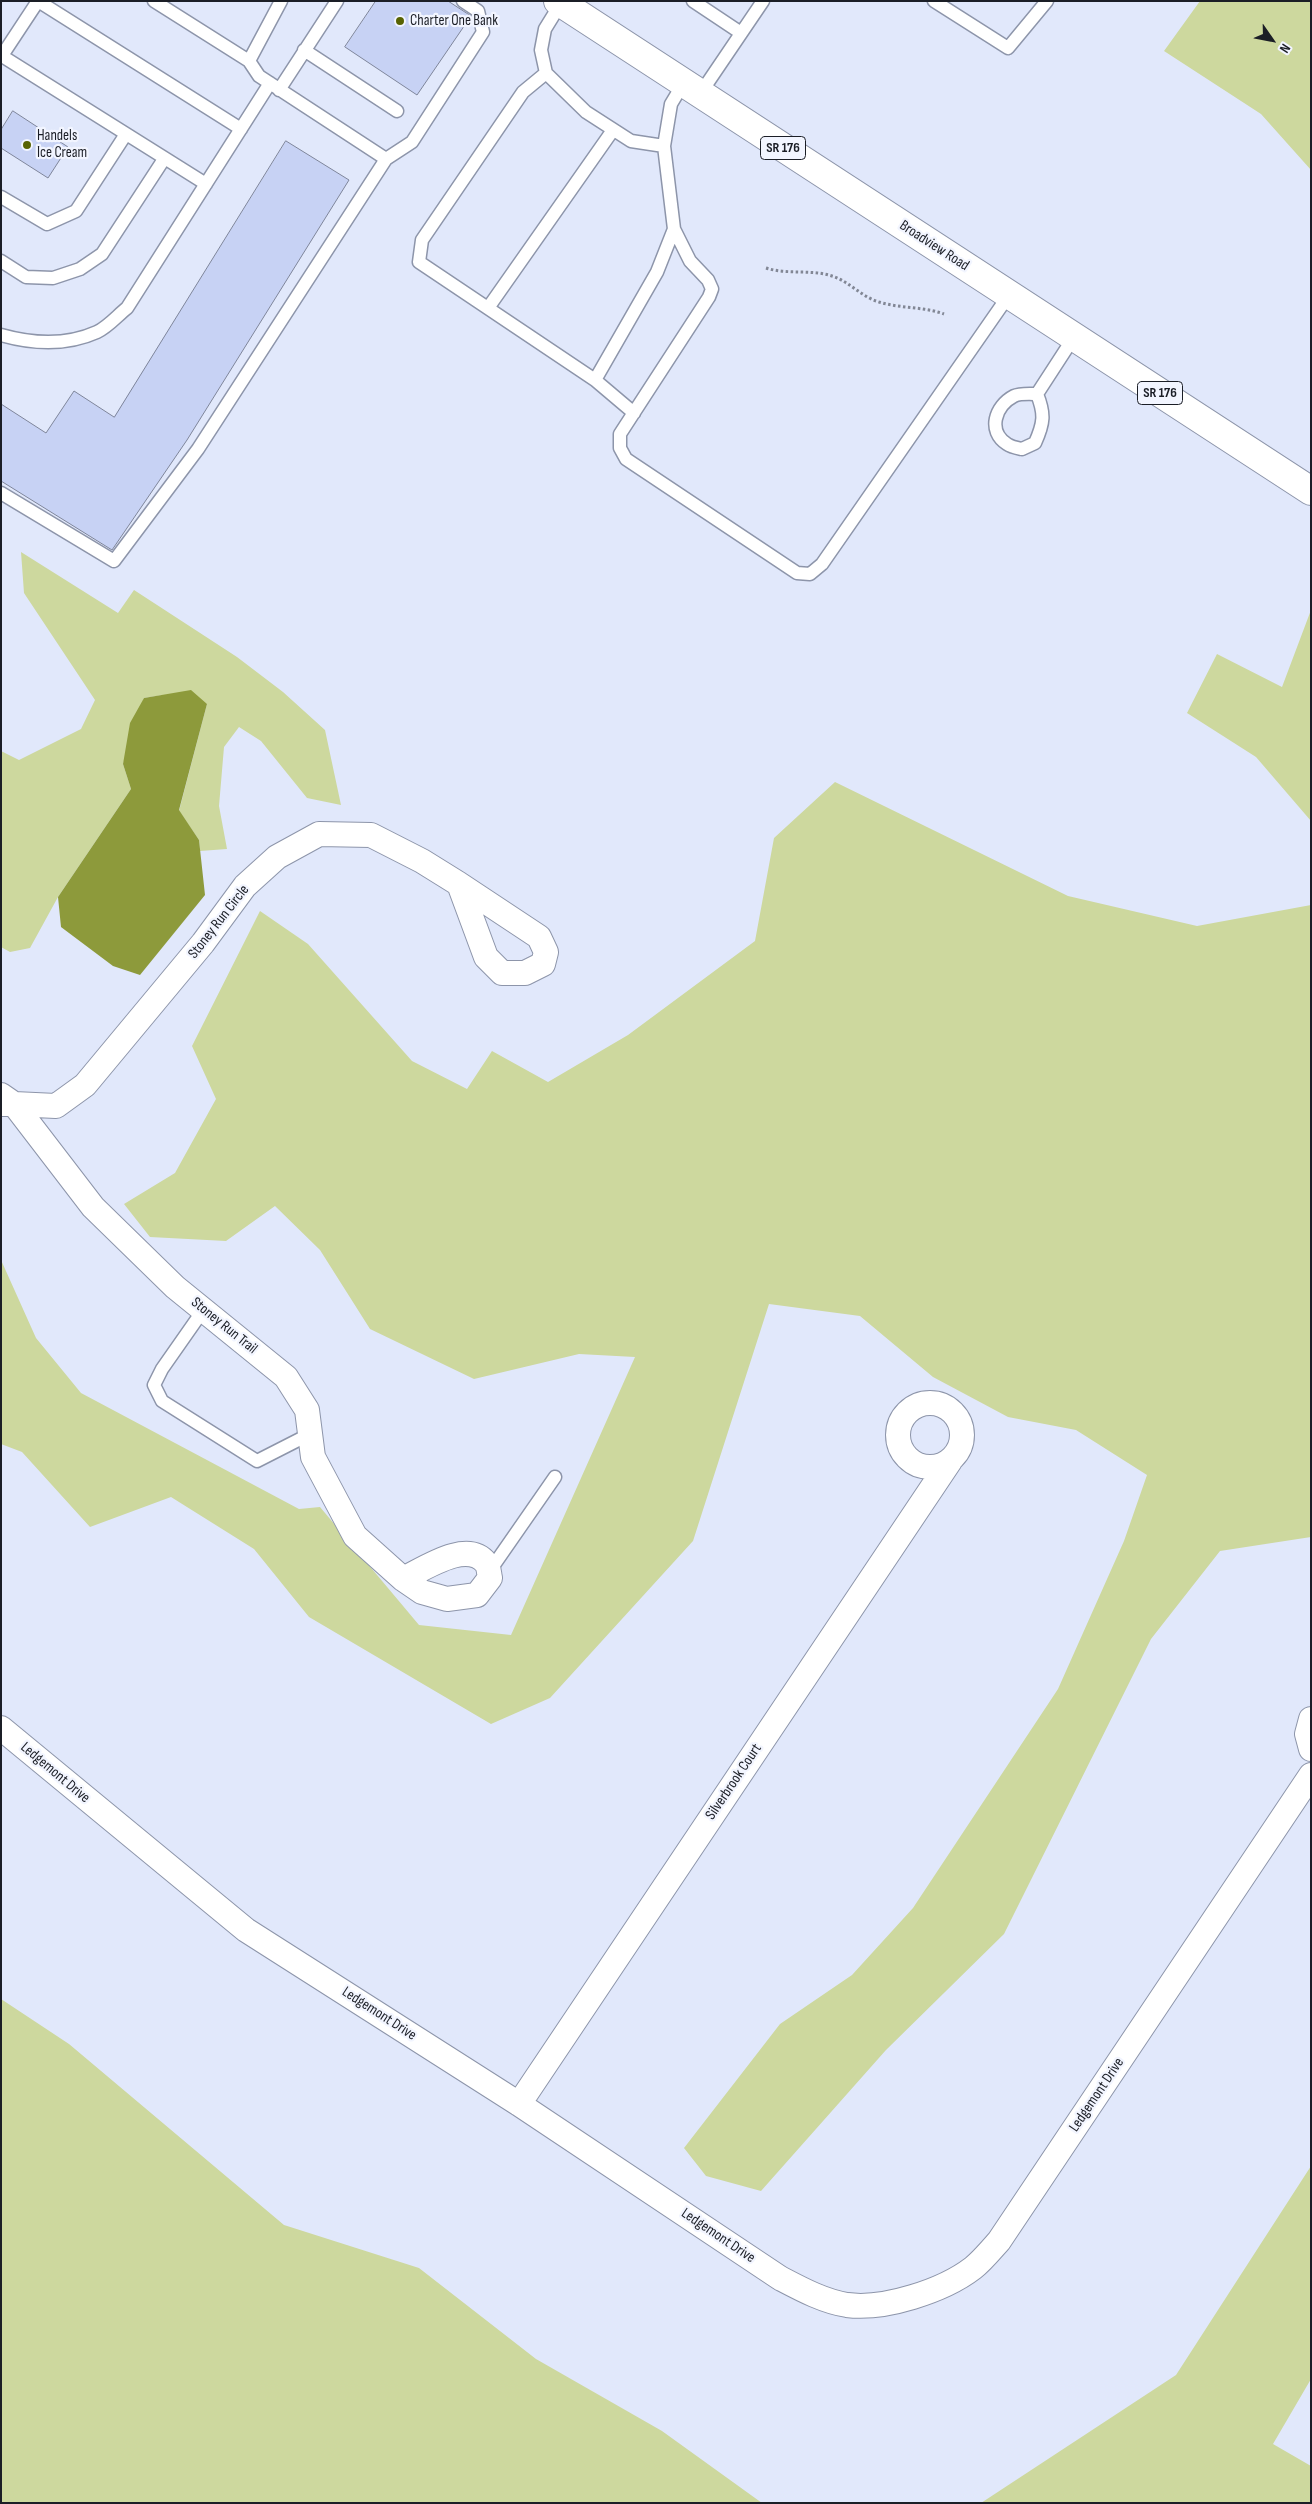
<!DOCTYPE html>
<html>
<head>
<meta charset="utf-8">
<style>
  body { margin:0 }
  #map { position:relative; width:1312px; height:2504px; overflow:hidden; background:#e1e8fb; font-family:"Sofia Sans Condensed",sans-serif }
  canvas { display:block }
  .frame { position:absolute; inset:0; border:2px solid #1b1e26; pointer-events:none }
  .north { position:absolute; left:1247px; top:15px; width:50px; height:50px; -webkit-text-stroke:4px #f2f5ff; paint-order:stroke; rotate:123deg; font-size:14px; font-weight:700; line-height:20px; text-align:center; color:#1b1e26 }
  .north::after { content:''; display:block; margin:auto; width:18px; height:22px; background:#1b1e26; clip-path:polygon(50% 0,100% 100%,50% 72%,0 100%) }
</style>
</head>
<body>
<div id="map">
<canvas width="1312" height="2504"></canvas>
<div class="frame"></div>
<div class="north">N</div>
</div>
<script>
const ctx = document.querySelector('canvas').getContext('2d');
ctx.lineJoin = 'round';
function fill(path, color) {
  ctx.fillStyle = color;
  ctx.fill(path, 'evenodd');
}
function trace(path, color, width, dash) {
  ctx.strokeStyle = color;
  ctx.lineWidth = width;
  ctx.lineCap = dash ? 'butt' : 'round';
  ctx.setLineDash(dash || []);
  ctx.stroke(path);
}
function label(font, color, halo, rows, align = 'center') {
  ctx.font = font + ' "Sofia Sans Condensed",sans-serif';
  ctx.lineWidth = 4.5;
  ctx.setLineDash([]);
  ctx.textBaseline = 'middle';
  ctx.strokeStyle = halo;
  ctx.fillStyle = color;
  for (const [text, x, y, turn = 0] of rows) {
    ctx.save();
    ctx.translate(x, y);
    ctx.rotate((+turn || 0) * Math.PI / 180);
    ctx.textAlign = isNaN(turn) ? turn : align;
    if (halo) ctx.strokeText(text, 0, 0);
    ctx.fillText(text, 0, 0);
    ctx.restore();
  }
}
fill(new Path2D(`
  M 1200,1 L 1311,1 L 1311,170 L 1261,114 L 1164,51 Z
  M 21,552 L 118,613 L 134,590 L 237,657 L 283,692 L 325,730 L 341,805 L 307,798 L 261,741 L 239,727 L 224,747 L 219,806 L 227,849 L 200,851 L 199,840 L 179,811 L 207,704 L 163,695 L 144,698 L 123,764 L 131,789 L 58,897 L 30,948 L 10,952 L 1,947 L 1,751 L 19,760 L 81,729 L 95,700 L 24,593 Z
  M 1311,610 L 1311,821 L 1256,757 L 1187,713 L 1217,654 L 1282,687 Z
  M 835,782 L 1068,896 L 1197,926 L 1311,905 L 1311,1537 L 1220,1551 L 1151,1639 L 1004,1934 L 886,2050 L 761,2191 L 706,2176 L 684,2148 L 780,2024 L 852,1975 L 913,1908 L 1058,1689 L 1124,1541 L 1147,1475 L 1076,1430 L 1008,1417 L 933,1377 L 860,1316 L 769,1304 L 693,1541 L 550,1698 L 491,1724 L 309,1617 L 254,1549 L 171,1497 L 90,1527 L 22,1452 L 1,1444 L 1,1260 L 36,1338 L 81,1393 L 299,1509 L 320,1507 L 419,1625 L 511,1635 L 635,1357 L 579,1354 L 474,1379 L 370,1329 L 320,1250 L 275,1206 L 226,1241 L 150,1237 L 124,1204 L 175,1173 L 216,1099 L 192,1046 L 260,911 L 308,944 L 412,1061 L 467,1089 L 492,1051 L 548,1082 L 628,1035 L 755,941 L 774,838 Z
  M 1,1999 L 69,2044 L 284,2225 L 419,2268 L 536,2359 L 662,2431 L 762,2503 L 1,2503 Z
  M 1311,2166 L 1311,2379 L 1273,2444 L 1311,2466 L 1311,2503 L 981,2503 L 1176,2375 Z`), '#cdd89e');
fill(new Path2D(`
  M 191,690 L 207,704 L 179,810 L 199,840 L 205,895 L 140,975 L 113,966 L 61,927 L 58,897 L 131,789 L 123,764 L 130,723 L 144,698 Z`), '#8d9a3b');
const building = new Path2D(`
  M 376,1 L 448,1 L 471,16 L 417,95 L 345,47 Z
  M 13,111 L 68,147 L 48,178 L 1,148 L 1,130 Z
  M 286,141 L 349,180 L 187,440 L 112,550 L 1,481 L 1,404 L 46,433 L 74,391 L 114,417 Z`);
fill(building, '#c7d2f4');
trace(building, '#7e859a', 1);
const lane = new Path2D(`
  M 38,1 L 241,129
  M 154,1 L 249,61
  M 693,1 L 741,33
  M 934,1 L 1008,48 L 1047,1
  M 561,3 L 545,29 L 541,50 L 546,73 L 586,112 L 631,141 L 664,146
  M 304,50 L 397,111
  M 2,56 L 206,184
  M 1,57 L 38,1
  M 546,73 L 523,92 L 422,240 L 419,262 L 595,380 L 634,413
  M 683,84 L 671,104 L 664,146 L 674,229 L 690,261 L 708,280 L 712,289 L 709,297 L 620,434 L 620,448 L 626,459 L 797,573 L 810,574 L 822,564 L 1009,295
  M 279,90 L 337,1
  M 700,94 L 763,1
  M 386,159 L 412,142 L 483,32 L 478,11 L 463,1
  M 1,197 L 47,224 L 76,211 L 126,134
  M 1,261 L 26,277 L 53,278 L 80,269 L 102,254 L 164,159
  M 488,308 L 613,130
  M 1,335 C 33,344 66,346 97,332 C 108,327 118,315 127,308 L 270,83
  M 595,380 L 657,272 L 674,229
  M 1037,394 C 1031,394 1020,393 1014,396 C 995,406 987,431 1007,444 C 1011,447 1017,448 1022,449 L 1035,443 C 1044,423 1045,414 1037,394 L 1074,337
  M 1,493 L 114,561 L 198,449 L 386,159 L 259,76 L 249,61 L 281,1
  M 204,1309 L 162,1369 L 154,1385 L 162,1401 L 257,1461 L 310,1434
  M 489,1572 L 555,1477`);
const street = new Path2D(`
  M 1,1095 L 14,1104 L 56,1106 L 85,1085 L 203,943 L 245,886 L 277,857 L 319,834 L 371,835 L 422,861 L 459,884 L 486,957 L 502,973 L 525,973 L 543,964 L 546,952 L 539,937 L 459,884
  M 3,1104 L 14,1104 L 93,1207 L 175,1287 L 286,1377 L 307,1410 L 313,1457 L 355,1536 L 403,1579 L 422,1592 L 447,1599 L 477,1595 L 490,1578 C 489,1574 489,1567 486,1563 C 467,1539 424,1569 403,1579
  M898 1435a32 32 0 1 1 64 0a32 32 0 1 1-64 0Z
  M 1311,1719 L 1307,1734 L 1311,1749
  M 1,1728 L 246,1930 L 519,2104 L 780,2278 C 801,2289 823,2301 847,2305 C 884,2310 943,2291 973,2268 C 982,2261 991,2250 999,2241 L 1311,1775
  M 519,2104 L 950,1461`);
const primary = new Path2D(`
  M 558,1 L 1311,491`);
trace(lane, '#8d95aa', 15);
trace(street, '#8d95aa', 26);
trace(primary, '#8d95aa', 30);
trace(new Path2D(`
  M 766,268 C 788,275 811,269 832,276 C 848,281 860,295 876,301 C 899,309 922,306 944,314`), '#828795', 3, [2.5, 2.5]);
trace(lane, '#fff', 12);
trace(street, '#fff', 24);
trace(primary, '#fff', 28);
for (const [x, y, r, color] of [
  [400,21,5,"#586302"],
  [27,145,5,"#586302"]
]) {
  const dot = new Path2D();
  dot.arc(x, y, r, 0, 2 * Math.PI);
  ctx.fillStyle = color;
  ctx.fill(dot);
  trace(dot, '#f2f5ff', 2);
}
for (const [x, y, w] of [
  [783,148,45],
  [1160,393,45]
]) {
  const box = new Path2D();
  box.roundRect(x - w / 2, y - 11.5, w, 23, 4);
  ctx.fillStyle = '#f2f5ff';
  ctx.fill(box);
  trace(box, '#1b1e26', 1);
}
label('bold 14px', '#1b1e26', null, [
  ["SR 176",783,148],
  ["SR 176",1160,393]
]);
label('15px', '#1b1e26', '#f2f5ff', [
  ["Charter One Bank",410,21],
  ["Handels",37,136],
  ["Ice Cream",37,153]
], 'left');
label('15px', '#1b1e26', '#f2f5ff', [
  ["Broadview Road",934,246,33],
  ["Stoney Run Circle",219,922,-52],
  ["Stoney Run Trail",224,1326,39],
  ["Ledgemont Drive",55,1773,40],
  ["Silverbrook Court",734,1782,-56],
  ["Ledgemont Drive",379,2014,33],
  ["Ledgemont Drive",1097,2095,-56],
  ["Ledgemont Drive",718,2236,34]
]);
</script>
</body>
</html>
